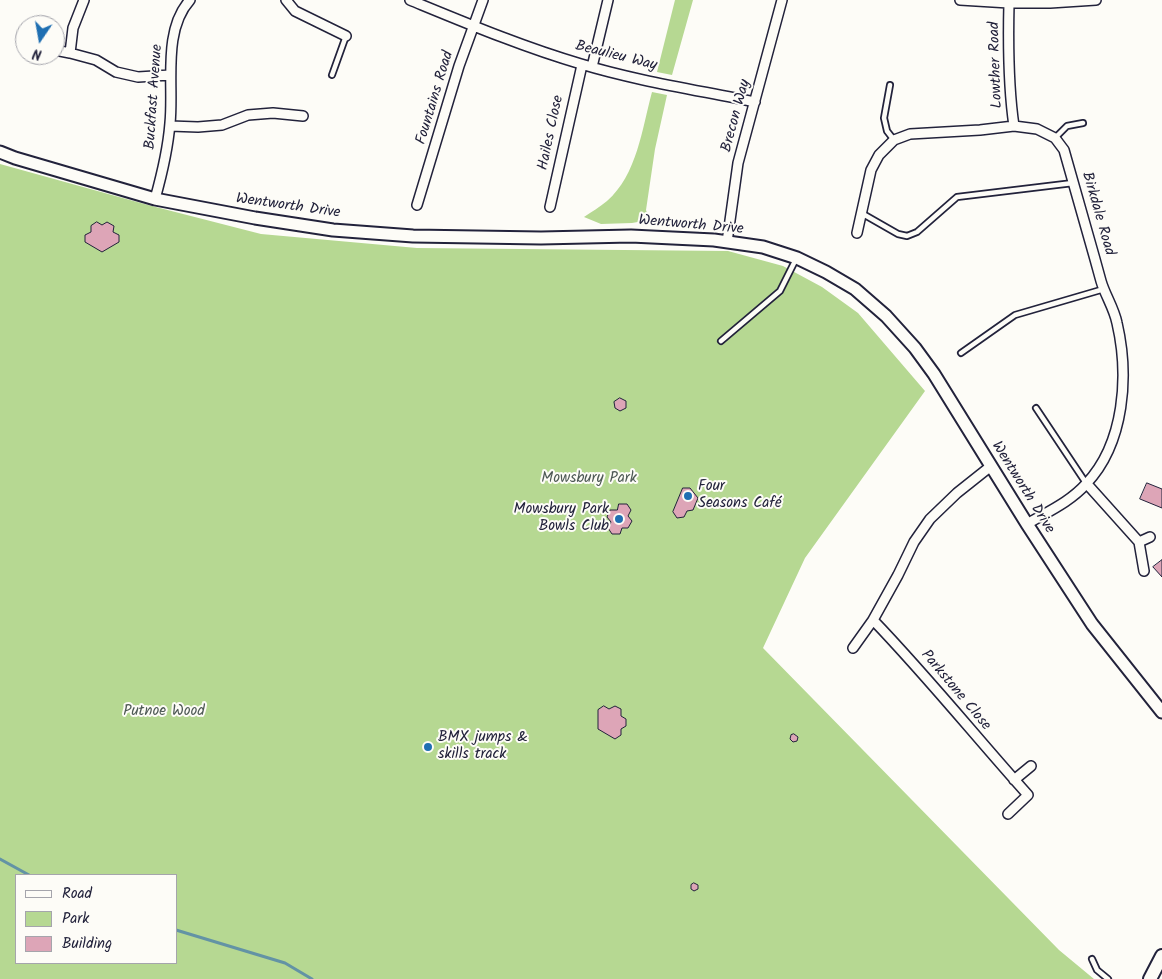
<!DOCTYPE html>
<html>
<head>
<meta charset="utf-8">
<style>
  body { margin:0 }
  #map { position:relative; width:1162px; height:979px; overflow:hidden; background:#fdfcf7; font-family:Kalam,sans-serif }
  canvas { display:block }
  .legend { position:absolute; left:15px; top:874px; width:162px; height:90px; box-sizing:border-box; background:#fdfcf7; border:1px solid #a5a5ac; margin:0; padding:6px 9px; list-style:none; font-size:15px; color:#22223b }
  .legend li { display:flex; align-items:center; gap:10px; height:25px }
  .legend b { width:25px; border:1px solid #a5a5ac }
  .north { position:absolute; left:15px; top:15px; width:50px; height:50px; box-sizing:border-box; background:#fdfcf7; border:1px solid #a5a5ac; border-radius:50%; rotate:192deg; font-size:14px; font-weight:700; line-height:20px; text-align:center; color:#22223b }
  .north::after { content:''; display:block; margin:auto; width:18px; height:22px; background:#1f6fb2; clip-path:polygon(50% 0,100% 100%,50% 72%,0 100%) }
</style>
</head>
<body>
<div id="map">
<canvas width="1162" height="979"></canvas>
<ul class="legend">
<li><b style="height:6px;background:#fdfcf7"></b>Road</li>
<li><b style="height:14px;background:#b6d892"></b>Park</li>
<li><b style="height:14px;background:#dda5b7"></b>Building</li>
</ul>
<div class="north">N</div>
</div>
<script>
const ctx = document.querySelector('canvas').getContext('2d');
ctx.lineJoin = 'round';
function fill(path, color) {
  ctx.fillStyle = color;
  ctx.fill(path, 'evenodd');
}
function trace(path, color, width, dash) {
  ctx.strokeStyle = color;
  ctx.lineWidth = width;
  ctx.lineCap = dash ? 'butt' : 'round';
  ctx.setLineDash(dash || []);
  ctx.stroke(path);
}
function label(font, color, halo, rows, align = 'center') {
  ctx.font = font + ' Kalam,sans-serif';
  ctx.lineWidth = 4;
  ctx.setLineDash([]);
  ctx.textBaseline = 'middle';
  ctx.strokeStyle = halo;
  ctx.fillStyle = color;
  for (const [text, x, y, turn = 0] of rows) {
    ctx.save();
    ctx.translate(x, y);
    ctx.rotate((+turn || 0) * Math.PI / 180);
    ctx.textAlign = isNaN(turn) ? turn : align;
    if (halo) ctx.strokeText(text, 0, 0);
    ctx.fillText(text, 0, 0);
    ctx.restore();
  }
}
fill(new Path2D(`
  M 675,0 L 693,0 L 672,75 L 657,72 Z
  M 652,92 L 667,95 L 655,149 L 646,210 L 649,220 L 632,223 L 601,224 L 584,217 C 591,212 600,207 607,201 C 637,175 642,129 652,92 Z
  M 0,164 L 148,205 L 261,234 L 417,248 L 728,251 L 783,266 L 822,287 L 858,313 L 925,391 L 805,558 L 763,648 L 1059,950 L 1094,979 L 0,979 ZM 16,875 L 176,875 L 176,963 L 16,963 Z`), '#b6d892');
trace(new Path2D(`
  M 0,859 L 29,875
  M 176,930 L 285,963 L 312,979`), '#6393a5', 3);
const building = new Path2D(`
  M 97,222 L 102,225 L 107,222 L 114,226 L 113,232 L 119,235 L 119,242 L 102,252 L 85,242 L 85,235 L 91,232 L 91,226 Z
  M 620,398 L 626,401 L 626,408 L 620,411 L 615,408 L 614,402 Z
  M 1147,483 L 1162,489 L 1162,508 L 1140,499 Z
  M 683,488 L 690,488 L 698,498 L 693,510 L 687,511 L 684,517 L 677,518 L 673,512 Z
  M 619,504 L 627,504 L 631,510 L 628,516 L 632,521 L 628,528 L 622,528 L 620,534 L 612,534 L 608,528 L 611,522 L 607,517 L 610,510 L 617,510 Z
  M 1162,560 L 1162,577 L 1153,567 Z
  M 604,706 L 609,709 L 615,706 L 621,709 L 621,716 L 626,719 L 626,726 L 621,729 L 621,735 L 615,739 L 598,729 L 598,710 Z
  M 794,734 L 798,737 L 797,741 L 793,742 L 790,739 L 791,735 Z
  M 694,883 L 698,885 L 698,889 L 694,891 L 691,889 L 691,885 Z`);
fill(building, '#dda5b7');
trace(building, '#22223b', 1);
const service = new Path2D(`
  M 332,75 L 346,36
  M 890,85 L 884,118 L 887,131 L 894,140
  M 1055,138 L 1067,126 L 1083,123
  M 863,214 L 898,234 L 907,236 L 917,232 L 957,197 L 1073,183
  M 721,341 L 780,291 L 796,259
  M 961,353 L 1015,315 L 1104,289
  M 1036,408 L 1086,483
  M 1092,959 L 1097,970 L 1108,979`);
const minor = new Path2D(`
  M 84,0 L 73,28 L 70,53 L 96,60 L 116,72 L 138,77 L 170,75
  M 286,0 L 295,11 L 346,36
  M 410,0 C 466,23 523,47 581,64 C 637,81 697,90 755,102
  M 960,0 L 1009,3 L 1050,3 L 1096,0
  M 1009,3 C 1008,44 1008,85 1014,126
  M 55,50 L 70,53
  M 592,67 L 608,0
  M 170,126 L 198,127 L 222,125 L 248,115 L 273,113 L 303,116
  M 155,199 C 162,174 168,149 170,123 C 174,85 162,31 190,0
  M 417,205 L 459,66 L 483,0
  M 550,207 L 582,65
  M 857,233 L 871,170 L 879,155 L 894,140 L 910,134 L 980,130 L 1014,126 L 1037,129 L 1055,138 L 1064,150 C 1076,193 1089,237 1101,281 C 1105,295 1114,308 1117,323 C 1129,375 1125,443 1086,484 C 1070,502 1047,512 1027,524
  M 727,242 L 738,163 L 782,0
  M 991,466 L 957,493 L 930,519 L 914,542 L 898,575 L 873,620 C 927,676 976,737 1028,795 L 1008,814
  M 1087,484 L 1139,542 L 1144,571
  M 1139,542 L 1150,537
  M 853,648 L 873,620
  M 1014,780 L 1031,766`);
const tertiary = new Path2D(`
  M 0,152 L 15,158 L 155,199 L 255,218 L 333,230 L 413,236 L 541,238 L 631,236 L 714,240 L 763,247 L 797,258 L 826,272 L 855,289 L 886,316 L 915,348 L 934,374 L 1027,524 L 1092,624 L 1162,712`);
const secondary = new Path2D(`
  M 1150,979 L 1162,956`);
trace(service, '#22223b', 8);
trace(minor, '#22223b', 12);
trace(tertiary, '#22223b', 15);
trace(secondary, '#22223b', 16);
trace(service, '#fdfcf7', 4.5);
trace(minor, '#fdfcf7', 9);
trace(tertiary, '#fdfcf7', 11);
trace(secondary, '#fdfcf7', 12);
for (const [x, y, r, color] of [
  [688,496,5,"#1f6fb2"],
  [619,519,5,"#1f6fb2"],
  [428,747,5,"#1f6fb2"]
]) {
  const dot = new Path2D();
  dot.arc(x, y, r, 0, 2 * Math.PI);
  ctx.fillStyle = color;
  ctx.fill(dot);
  trace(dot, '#fdfcf7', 2);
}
label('15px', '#22223b', '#fdfcf7', [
  ["Beaulieu Way",616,57,14],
  ["Lowther Road",997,65,-92],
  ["Buckfast Avenue",155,97,-86],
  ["Fountains Road",436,98,-73],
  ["Brecon Way",737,116,-75],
  ["Hailes Close",552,133,-78],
  ["Wentworth Drive",288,207,8],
  ["Birkdale Road",1097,214,74],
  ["Wentworth Drive",691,226,5],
  ["Wentworth Drive",1022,488,58],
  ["Parkstone Close",955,691,50]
]);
label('15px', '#4e5955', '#fdfcf7', [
  ["Mowsbury Park",589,479],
  ["Putnoe Wood",164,712]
]);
label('15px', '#22223b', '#fdfcf7', [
  ["Four",698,487],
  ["Seasons Café",698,504],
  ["Mowsbury Park",609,510,"right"],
  ["Bowls Club",609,527,"right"],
  ["BMX jumps &",438,738],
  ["skills track",438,755]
], 'left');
</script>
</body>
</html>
